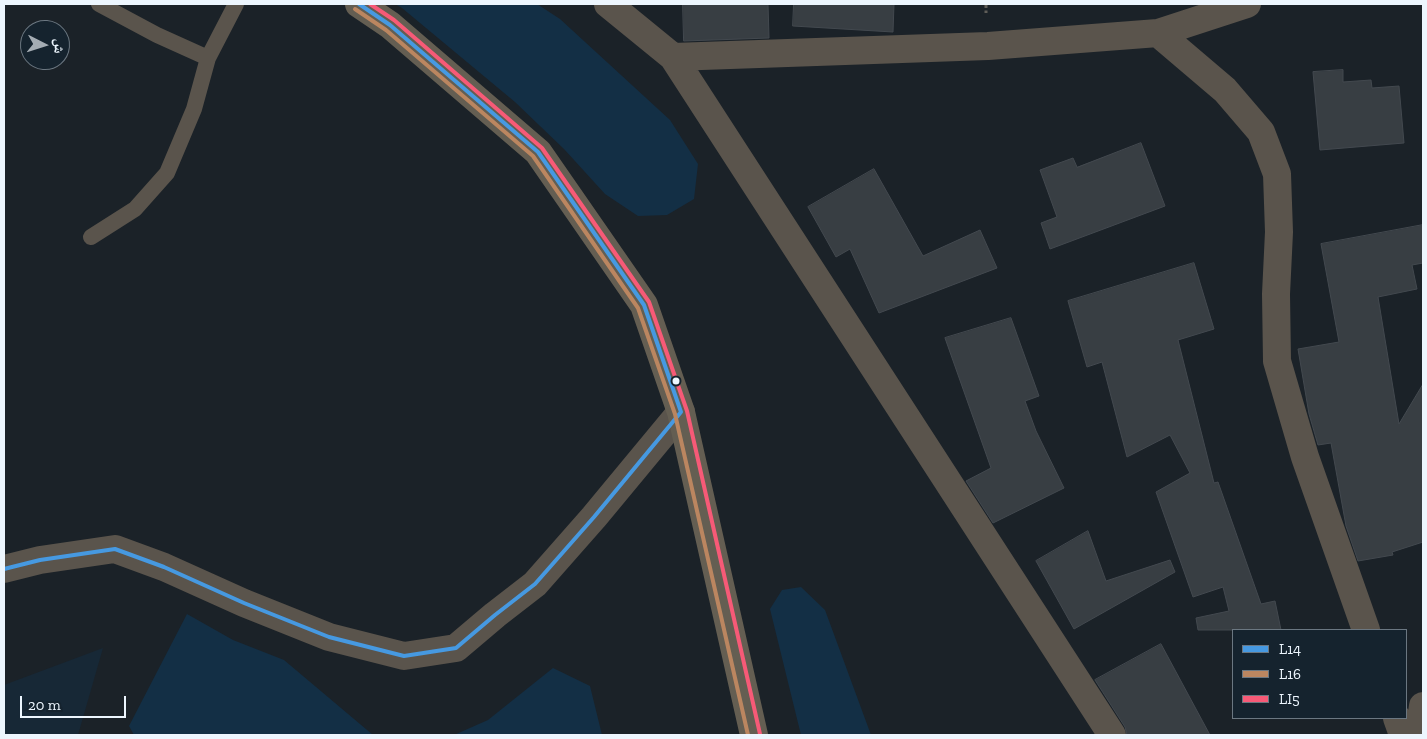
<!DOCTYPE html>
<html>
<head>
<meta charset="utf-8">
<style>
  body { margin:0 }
  #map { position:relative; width:1427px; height:739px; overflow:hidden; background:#1b2228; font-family:"Zilla Slab","Noto Naskh Arabic",serif }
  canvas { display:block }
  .frame { position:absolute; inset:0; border:5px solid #edf6fe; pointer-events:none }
  .legend { position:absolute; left:1232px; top:629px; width:175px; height:90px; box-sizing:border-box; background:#15232e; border:1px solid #6b7781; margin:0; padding:6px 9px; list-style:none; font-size:15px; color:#edf6fe }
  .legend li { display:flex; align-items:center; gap:10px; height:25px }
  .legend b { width:25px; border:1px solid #6b7781 }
  .north { position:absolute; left:20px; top:20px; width:50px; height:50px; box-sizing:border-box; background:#15232e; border:1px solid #6b7781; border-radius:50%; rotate:95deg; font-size:14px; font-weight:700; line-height:20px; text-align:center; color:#edf6fe }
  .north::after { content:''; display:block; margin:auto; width:18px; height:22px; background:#a4acb3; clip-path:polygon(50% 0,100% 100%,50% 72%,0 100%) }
  .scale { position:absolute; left:20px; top:696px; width:106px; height:22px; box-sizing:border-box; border:2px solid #edf6fe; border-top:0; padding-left:6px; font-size:15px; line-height:18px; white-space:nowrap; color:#edf6fe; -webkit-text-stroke:4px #15232e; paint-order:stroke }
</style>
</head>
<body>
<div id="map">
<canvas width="1427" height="739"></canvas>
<div class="frame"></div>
<ul class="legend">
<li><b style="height:6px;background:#4699e1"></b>L14</li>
<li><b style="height:6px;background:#bb8660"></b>L16</li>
<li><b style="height:6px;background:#f75a77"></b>LI5</li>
</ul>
<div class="north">ش</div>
<div class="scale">20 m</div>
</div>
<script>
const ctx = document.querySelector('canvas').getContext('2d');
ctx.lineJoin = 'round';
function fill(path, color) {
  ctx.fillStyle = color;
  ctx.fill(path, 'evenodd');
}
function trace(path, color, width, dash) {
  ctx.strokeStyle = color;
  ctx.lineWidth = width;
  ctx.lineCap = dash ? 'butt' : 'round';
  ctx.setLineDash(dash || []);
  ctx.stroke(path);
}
fill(new Path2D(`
  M 103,648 L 78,735 L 4,735 L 4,685 Z`), '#172836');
fill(new Path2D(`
  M 395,4 L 537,4 L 560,19 L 670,120 L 698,164 L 694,199 L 667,215 L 638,216 L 605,194 L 564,149 L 515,102 L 402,8 Z
  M 801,587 L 825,610 L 871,735 L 801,735 L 770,609 L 782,590 Z
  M 187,614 L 233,640 L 284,660 L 373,735 L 134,735 L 129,726 Z
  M 553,668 L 590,686 L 602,735 L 454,735 L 488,720 Z`), '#132f45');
const building = new Path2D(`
  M 683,4 L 768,4 L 769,38 L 684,41 Z
  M 794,4 L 894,4 L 893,32 L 793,26 Z
  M 1343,70 L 1343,82 L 1371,80 L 1372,88 L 1399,86 L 1404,143 L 1320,150 L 1313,72 Z
  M 1141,143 L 1165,206 L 1050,249 L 1041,223 L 1057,217 L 1040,170 L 1073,158 L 1077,167 Z
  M 874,169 L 923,256 L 980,230 L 997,268 L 879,313 L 850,249 L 836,257 L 808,207 Z
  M 1423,225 L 1423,263 L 1412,265 L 1417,289 L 1378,297 L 1399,424 L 1423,384 L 1423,542 L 1392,552 L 1393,555 L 1358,561 L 1346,526 L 1331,443 L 1318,445 L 1309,414 L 1298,349 L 1339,342 L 1321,244 Z
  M 1194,263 L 1214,329 L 1178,340 L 1214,483 L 1218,482 L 1261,604 L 1275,601 L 1281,630 L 1198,630 L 1196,618 L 1229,611 L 1223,587 L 1193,597 L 1156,492 L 1190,473 L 1170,435 L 1127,457 L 1102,362 L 1087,367 L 1068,301 Z
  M 1011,318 L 1039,396 L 1025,401 L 1036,431 L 1064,488 L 993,523 L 966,481 L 991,468 L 945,338 Z
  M 1088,531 L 1106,581 L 1170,560 L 1175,572 L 1074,629 L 1036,561 Z
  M 1161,644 L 1210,735 L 1127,735 L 1125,727 L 1095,680 Z`);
fill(building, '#383e43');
trace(building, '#43494f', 1);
trace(new Path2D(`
  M 986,4 L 986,13`), '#605e59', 3, [4, 2.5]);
trace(new Path2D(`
  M 99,4 L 157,35 L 208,58
  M 91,237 L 135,209 L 167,173 L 194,109 L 208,58 L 236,4`), '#5a544c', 16);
trace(new Path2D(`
  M 608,4 L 673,57 L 1112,735
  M 1158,33 L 1247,4
  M 673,57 L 988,46 L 1158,33 L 1225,90 L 1261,132 L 1277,174 L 1279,232 L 1276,294 L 1277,361 L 1305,457 L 1366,630
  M 4,569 L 40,560 L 115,549 L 164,567 L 244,603 L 329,637 L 404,656 L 456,648 L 495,615 L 535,584 L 594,517 L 681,412
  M 1397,718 L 1403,735
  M 1419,735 L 1423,706`), '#5a544c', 28);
trace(new Path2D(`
  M 359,4 L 390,25 L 538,152 L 644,305 L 681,412 L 754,735`), '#645e52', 28);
trace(new Path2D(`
  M 359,4 L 390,25 L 538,152 L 644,305 L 681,412
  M 4,569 L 40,560 L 115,549 L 164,567 L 244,603 L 329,637 L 404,656 L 456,648 L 495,615 L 535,584 L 594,517 L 681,412`), '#4699e1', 4);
trace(new Path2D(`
  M 355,9 L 386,30 L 533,156 L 638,308 L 675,414 L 748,735`), '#bb8660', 4);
trace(new Path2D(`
  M 370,4 L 394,20 L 542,148 L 649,302 L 687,411 L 760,734`), '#f75a77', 4);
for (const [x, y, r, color] of [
  [676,381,4.5,"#edf6fe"]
]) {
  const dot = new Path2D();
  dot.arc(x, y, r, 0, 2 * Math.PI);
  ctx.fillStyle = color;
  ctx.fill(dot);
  trace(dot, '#15232e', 2);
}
</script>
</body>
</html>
